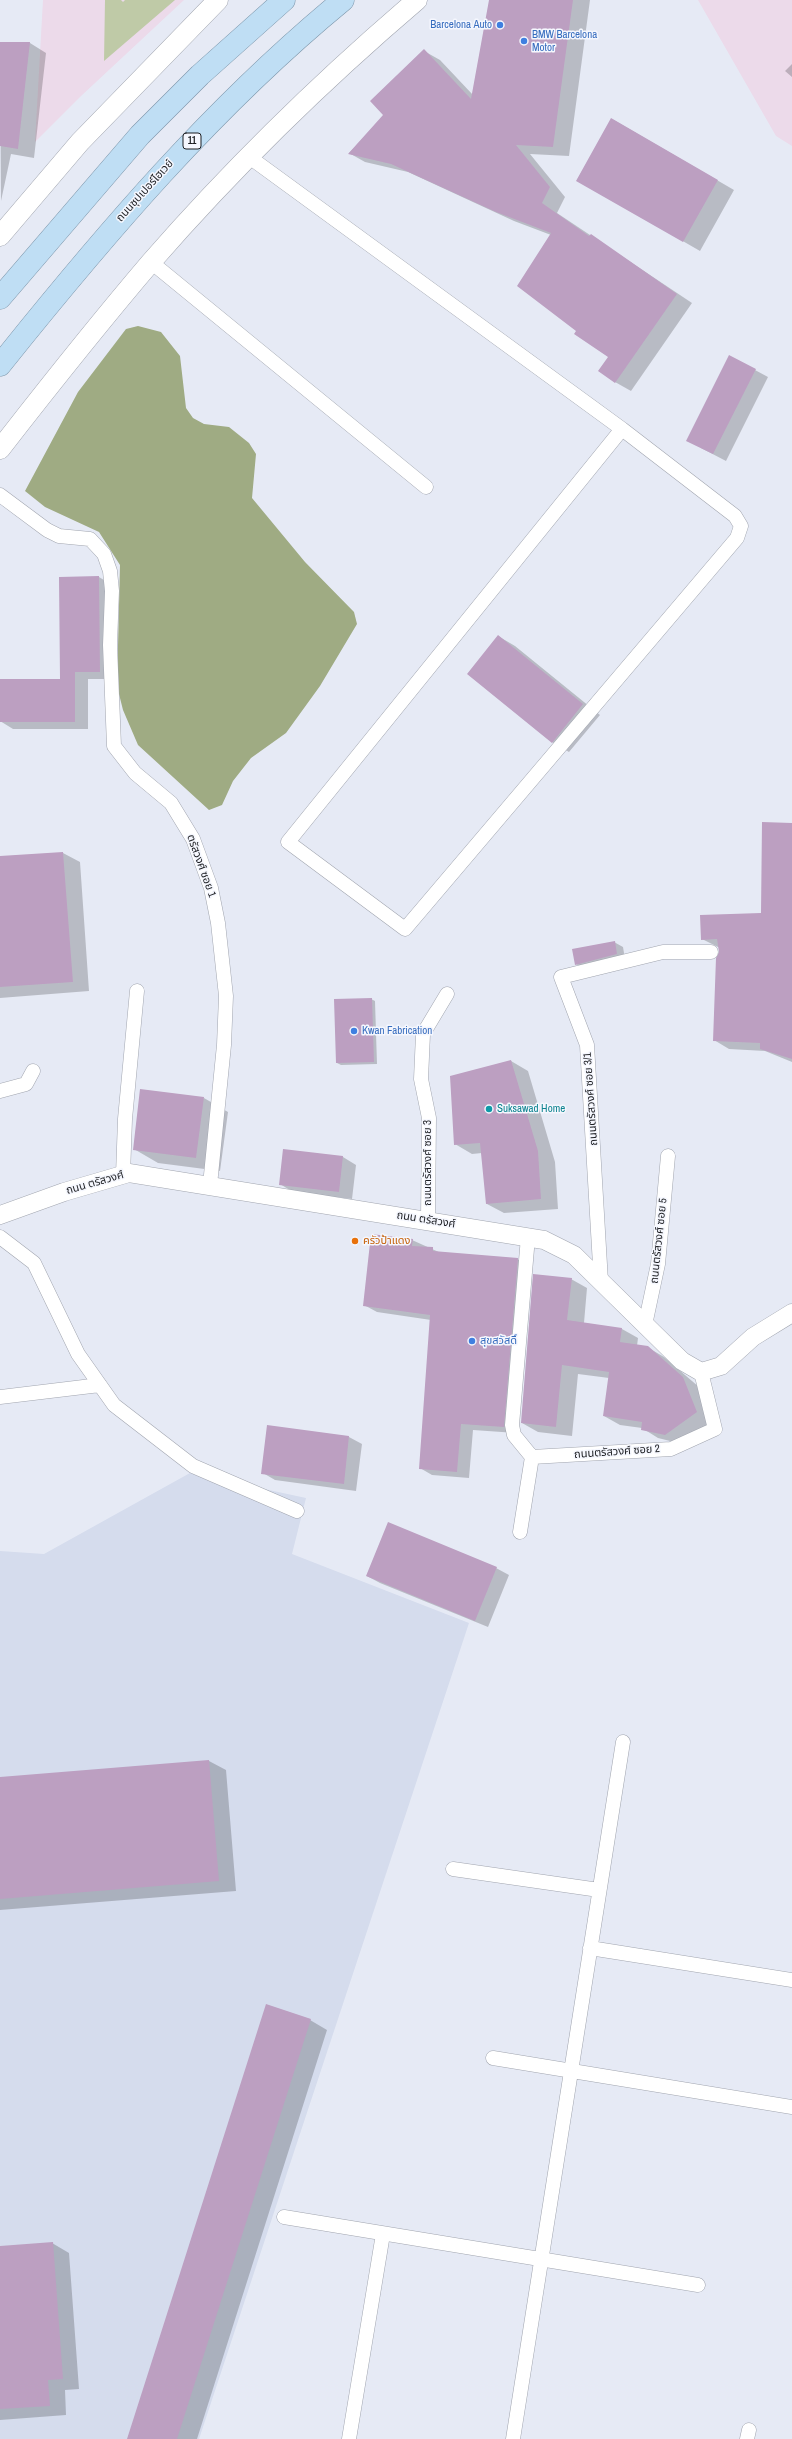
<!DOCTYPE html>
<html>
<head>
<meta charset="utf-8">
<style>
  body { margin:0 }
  canvas { display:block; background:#e6eaf5 }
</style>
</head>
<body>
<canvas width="792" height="2439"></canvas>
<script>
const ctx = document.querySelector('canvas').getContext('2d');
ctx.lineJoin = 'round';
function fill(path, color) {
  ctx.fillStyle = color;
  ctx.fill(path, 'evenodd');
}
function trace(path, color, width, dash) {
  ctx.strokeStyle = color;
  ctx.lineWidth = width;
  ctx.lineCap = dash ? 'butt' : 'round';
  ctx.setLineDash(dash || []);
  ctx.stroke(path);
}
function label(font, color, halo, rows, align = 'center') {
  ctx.font = font + ' "Archivo Narrow","Noto Sans Thai",sans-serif';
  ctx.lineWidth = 3;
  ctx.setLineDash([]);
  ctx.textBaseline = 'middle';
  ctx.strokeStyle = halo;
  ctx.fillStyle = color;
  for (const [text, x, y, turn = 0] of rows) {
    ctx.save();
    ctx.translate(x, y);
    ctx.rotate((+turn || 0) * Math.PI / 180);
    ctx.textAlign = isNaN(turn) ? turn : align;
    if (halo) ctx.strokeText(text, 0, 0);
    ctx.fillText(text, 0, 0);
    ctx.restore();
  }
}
fill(new Path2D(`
  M 43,0 L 184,0 L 80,97 L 35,142 Z
  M 698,0 L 792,0 L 792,146 L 776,136 Z`), '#ecdaea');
fill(new Path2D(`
  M 190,1473 L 306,1498 L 292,1554 L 469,1623 L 199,2439 L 0,2439 L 0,1551 L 44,1554 Z`), '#d5dced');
fill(new Path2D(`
  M 105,0 L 121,0 L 123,2 L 125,0 L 175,0 L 104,61 Z`), '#bfcaa7');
fill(new Path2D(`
  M 138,326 L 161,332 L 180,356 L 186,408 L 193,418 L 204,424 L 229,427 L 249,443 L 256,454 L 252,498 L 305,562 L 354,612 L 357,624 L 320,686 L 286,733 L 251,758 L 233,781 L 222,805 L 209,810 L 138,745 L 123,710 L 117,686 L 120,565 L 99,532 L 45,507 L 25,491 L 78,392 L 126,329 Z`), '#9fab83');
fill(new Path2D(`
  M 491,0 L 590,0 L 569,156 L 530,154 L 565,197 L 557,213 L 692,303 L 631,391 L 615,382 L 609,357 L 577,331 L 551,235 L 514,221 L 408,172 L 365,162 L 349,153 L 385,115 L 424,51 L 440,60 L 473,95 Z
  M 0,43 L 30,43 L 46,53 L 34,158 L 11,154 L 1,201 Z
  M 792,64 L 792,77 L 785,71 Z
  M 612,119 L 734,190 L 700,251 L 577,180 Z
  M 755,370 L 768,377 L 726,461 L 701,448 Z
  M 99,577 L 112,585 L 112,679 L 88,679 L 88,729 L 13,729 L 0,721 L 0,680 L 61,680 Z
  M 498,636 L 515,646 L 600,715 L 569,752 L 552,742 Z
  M 792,824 L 792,1062 L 765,1051 L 729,1049 L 714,1040 L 720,952 L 720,948 L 702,939 L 762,914 Z
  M 63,853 L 80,862 L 89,991 L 0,998 L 0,857 Z
  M 614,942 L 623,947 L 625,959 L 585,969 L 576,964 Z
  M 371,999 L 375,1001 L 377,1064 L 341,1065 L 337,1063 Z
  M 511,1061 L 528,1071 L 555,1162 L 558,1209 L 504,1213 L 487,1204 L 482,1153 L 472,1154 L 455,1144 Z
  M 204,1098 L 228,1112 L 220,1171 L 158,1163 L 134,1149 Z
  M 284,1150 L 343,1157 L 356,1165 L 352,1199 L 293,1192 L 280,1184 Z
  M 412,1240 L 441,1253 L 517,1259 L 530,1266 L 516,1433 L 473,1430 L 469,1478 L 432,1475 L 420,1468 L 431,1320 L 377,1312 L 364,1305 Z
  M 571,1279 L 587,1288 L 584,1323 L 622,1329 L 638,1338 L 637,1346 L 647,1347 L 664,1357 L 699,1387 L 713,1422 L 682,1444 L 658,1438 L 642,1428 L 620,1425 L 604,1416 L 609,1378 L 578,1374 L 572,1436 L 538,1432 L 522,1423 Z
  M 268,1426 L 349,1437 L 362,1444 L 356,1491 L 275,1480 L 263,1473 Z
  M 496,1568 L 509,1575 L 488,1627 L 380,1583 L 367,1576 Z
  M 209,1761 L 226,1770 L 236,1891 L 0,1910 L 0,1778 Z
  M 310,2020 L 327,2030 L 197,2439 L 128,2439 Z
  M 52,2243 L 69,2253 L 79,2389 L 65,2390 L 66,2415 L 0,2420 L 0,2247 Z`), '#0003');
fill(new Path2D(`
  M 489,0 L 573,0 L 553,147 L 516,145 L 550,187 L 542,203 L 589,236 L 591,234 L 677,294 L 615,383 L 598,371 L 608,357 L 574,334 L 576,331 L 517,286 L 551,233 L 496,212 L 391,164 L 348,154 L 383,115 L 370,101 L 424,49 L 471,99 Z
  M 0,42 L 30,42 L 18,149 L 0,146 Z
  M 611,118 L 718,180 L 683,242 L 576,181 Z
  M 729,355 L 756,369 L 713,454 L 686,441 Z
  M 99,576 L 100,672 L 75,672 L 75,722 L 0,722 L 0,679 L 60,679 L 59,577 Z
  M 498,635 L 583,704 L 552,743 L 467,674 Z
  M 762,822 L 792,823 L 792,1059 L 760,1049 L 760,1043 L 713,1041 L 716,958 L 719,952 L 717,939 L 701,940 L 700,915 L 761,913 Z
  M 63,852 L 73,982 L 0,987 L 0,856 Z
  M 615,941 L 617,954 L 575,965 L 572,949 Z
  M 372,998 L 374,1062 L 336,1063 L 334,999 Z
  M 511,1060 L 538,1151 L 541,1199 L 486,1204 L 480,1143 L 454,1145 L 450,1076 Z
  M 140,1089 L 204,1097 L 196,1158 L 133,1150 Z
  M 283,1149 L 343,1156 L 339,1192 L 279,1185 Z
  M 371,1234 L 413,1239 L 412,1246 L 433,1247 L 433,1251 L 518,1258 L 504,1427 L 461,1424 L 457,1472 L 419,1469 L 430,1315 L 363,1306 Z
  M 533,1274 L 572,1278 L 567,1320 L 622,1328 L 620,1342 L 648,1346 L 683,1377 L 697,1412 L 665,1435 L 641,1430 L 642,1422 L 603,1416 L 609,1372 L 562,1365 L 556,1427 L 521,1423 Z
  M 267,1425 L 349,1436 L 344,1484 L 261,1474 Z
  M 388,1522 L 497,1567 L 475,1621 L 366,1576 Z
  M 209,1760 L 219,1881 L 0,1899 L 0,1777 Z
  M 266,2004 L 311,2019 L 177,2439 L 127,2439 Z
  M 53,2242 L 63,2379 L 48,2380 L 50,2406 L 0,2409 L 0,2246 Z`), '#bc9fc1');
const minor = new Path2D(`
  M 248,156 L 622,429 L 735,516 L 741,526 L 737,538 L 405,929 L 288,842 L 622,429
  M 151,262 L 426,487
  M 0,495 L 47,530 L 59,536 L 90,539 L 104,554 L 110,571 L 112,591 L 110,645 L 114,746 L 135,773 L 171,803 L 193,839 L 211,888 L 218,923 L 226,996 L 224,1045 L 210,1185
  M 0,1091 L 26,1084 L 33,1071
  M 123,1175 L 125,1119 L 137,991
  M 428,1220 L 429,1118 L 421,1079 L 423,1034 L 447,994
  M 0,1237 L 34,1263 L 78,1354 L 114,1405 L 193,1466 L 297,1511
  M 528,1237 L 512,1425 L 514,1435 L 532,1457
  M 601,1282 L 587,1045 L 561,977 L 663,952 L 711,952
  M 645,1325 L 658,1264 L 668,1156
  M 0,1397 L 100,1385
  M 520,1532 L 532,1457 L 671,1449 L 715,1429 L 701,1372
  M 453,1869 L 599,1890
  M 590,1948 L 792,1980
  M 493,2058 L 792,2107
  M 284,2217 L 698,2285
  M 349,2439 L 383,2234
  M 513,2439 L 623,1742
  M 747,2439 L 749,2430`);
const tertiary = new Path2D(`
  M 0,1215 L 64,1192 L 129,1173 L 544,1240 L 574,1255 L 682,1361 L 701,1372 L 721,1366 L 753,1337 L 792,1313`);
const secondary = new Path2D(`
  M 0,236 L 80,142 L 218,0
  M 0,449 C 49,386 99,323 151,262 C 233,168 322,81 417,0`);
const trunk = new Path2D(`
  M 0,298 L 140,135 L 200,75 L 284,0
  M 0,365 C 105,234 213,107 343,0`);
trace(minor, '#a1a5af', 15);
trace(tertiary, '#a1a5af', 19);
trace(secondary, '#a1a5af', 21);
trace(trunk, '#7c95a9', 23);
trace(minor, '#fff', 14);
trace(tertiary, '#fff', 18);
trace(secondary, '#fff', 20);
trace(trunk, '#bfdef4', 22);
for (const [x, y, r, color] of [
  [500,25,4,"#3f7fe0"],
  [524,41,4,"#3f7fe0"],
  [354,1031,4,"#3f7fe0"],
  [489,1109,4,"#0f9aa8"],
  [355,1241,4,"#e8710a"],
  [472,1341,4,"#3f7fe0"]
]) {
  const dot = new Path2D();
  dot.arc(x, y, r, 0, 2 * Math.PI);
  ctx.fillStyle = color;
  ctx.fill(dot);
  trace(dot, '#f5f7fe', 1.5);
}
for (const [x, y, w] of [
  [192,141,18]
]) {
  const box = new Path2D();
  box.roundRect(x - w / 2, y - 8, w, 16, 3);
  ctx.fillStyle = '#f5f7fe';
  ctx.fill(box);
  trace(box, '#1c1e22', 1);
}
label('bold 10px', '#1c1e22', null, [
  ["11",192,141]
]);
label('11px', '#366cbe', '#f5f7fe', [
  ["Barcelona Auto",492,25,"right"],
  ["BMW Barcelona",532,35],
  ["Motor",532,48],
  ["Kwan Fabrication",362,1031],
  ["สุขสวัสดิ์",480,1341]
], 'left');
label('11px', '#1c1e22', '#f5f7fe', [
  ["ถนนซุปเปอร์ไฮเวย์",145,191,-48],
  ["ตรัสวงศ์ ซอย 1",201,866,70],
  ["ถนนตรัสวงศ์ ซอย 3/1",591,1099,-94],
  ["ถนนตรัสวงศ์ ซอย 3",428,1163,-90],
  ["ถนน ตรัสวงศ์",95,1183,-16],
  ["ถนน ตรัสวงศ์",426,1220,9],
  ["ถนนตรัสวงศ์ ซอย 5",659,1241,-84],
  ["ถนนตรัสวงศ์ ซอย 2",617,1452,-4]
]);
label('11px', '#0d838f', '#f5f7fe', [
  ["Suksawad Home",497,1109]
], 'left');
label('11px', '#c56008', '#f5f7fe', [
  ["ครัวป้าแดง",363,1241]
], 'left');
</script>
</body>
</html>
